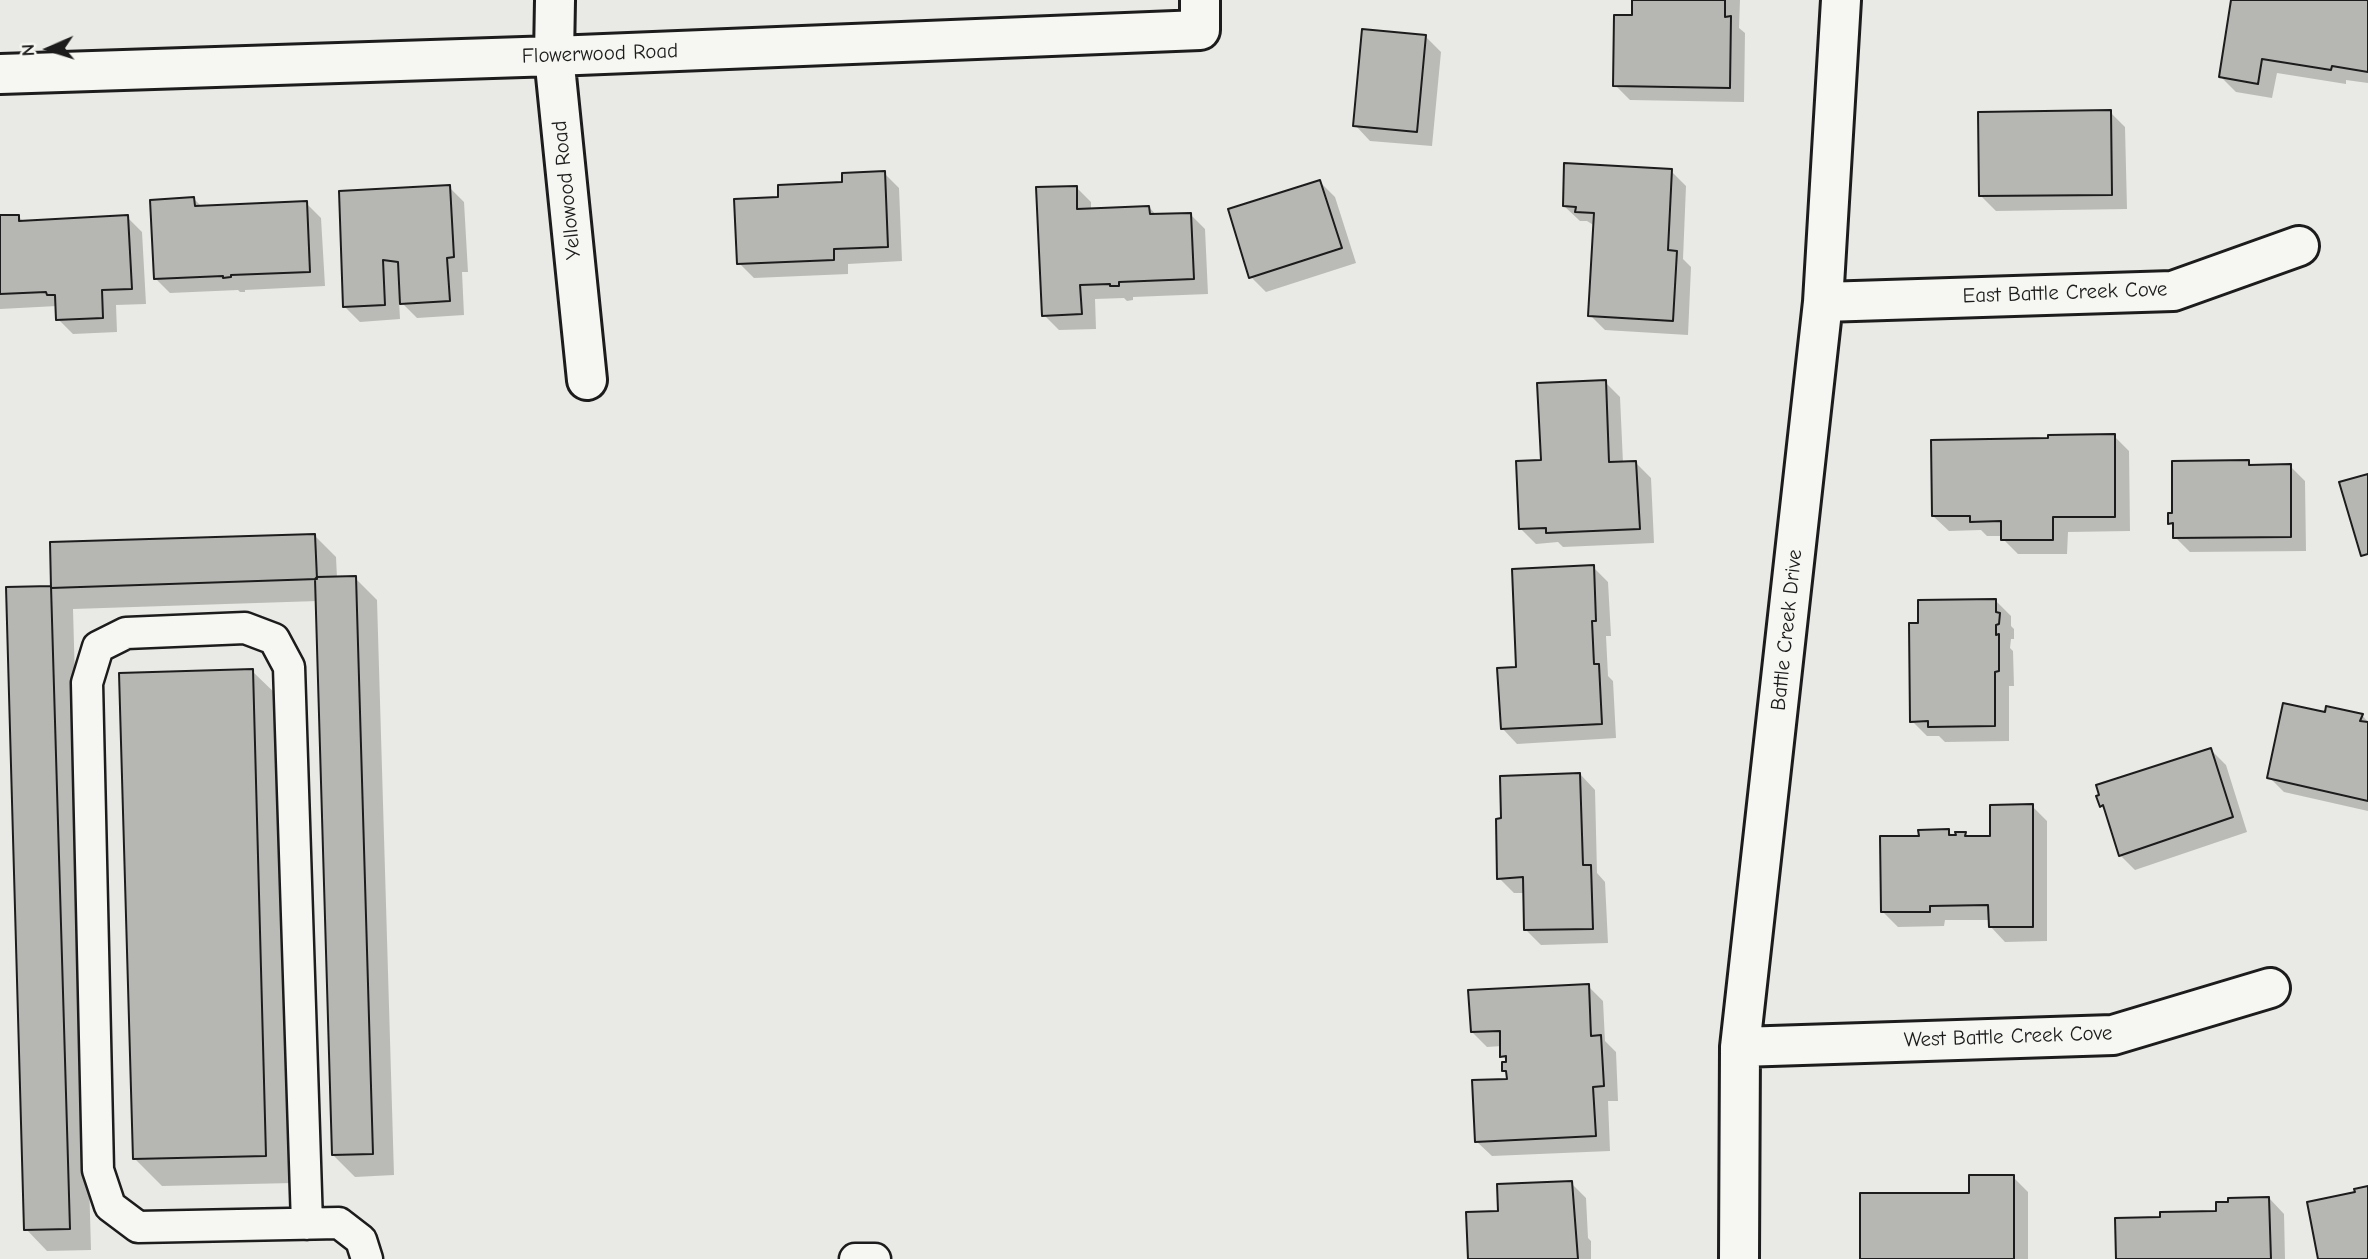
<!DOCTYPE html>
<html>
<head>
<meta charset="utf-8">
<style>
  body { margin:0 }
  #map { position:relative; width:2368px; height:1259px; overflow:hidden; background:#e9e9e5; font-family:"Comic Neue",sans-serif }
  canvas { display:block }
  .north { position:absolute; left:14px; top:14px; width:70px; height:70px; -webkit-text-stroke:5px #f6f6f2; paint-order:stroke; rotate:267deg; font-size:19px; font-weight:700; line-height:28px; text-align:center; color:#1c1c1c }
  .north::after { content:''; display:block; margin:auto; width:24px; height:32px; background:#1c1c1c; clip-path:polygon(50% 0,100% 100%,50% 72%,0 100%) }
</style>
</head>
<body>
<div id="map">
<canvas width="2368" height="1259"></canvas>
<div class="north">N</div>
</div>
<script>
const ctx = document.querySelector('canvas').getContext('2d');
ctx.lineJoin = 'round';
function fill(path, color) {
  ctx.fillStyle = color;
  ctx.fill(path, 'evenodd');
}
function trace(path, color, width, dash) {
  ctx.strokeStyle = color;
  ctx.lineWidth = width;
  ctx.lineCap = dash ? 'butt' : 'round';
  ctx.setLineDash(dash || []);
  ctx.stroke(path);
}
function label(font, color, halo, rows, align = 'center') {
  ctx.font = font + ' "Comic Neue",sans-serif';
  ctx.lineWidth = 5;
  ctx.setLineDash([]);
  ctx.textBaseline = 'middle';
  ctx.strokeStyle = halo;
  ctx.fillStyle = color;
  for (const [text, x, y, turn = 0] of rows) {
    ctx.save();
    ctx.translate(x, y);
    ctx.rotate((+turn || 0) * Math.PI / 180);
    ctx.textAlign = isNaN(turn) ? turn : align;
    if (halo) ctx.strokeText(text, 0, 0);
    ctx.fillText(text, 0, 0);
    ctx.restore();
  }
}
fill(new Path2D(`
  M 1634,0 L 1740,0 L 1739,28 L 1745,33 L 1744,102 L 1630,100 L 1615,85 L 1634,17 Z
  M 2233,0 L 2368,0 L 2368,83 L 2346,80 L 2346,84 L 2277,73 L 2272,98 L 2236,92 L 2221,77 Z
  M 1426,37 L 1441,52 L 1432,146 L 1370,141 L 1355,125 Z
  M 2110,112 L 2125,127 L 2127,209 L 1996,211 L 1981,196 Z
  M 1671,171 L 1686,186 L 1683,259 L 1691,267 L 1688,335 L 1605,330 L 1590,315 L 1595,226 L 1587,221 L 1580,221 L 1564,206 Z
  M 884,173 L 899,188 L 902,261 L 848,264 L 848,274 L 754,278 L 739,263 L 780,199 Z
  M 1320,182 L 1335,197 L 1356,263 L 1266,292 L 1251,277 Z
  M 449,187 L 464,202 L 468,272 L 462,272 L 464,315 L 417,318 L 399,300 L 400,319 L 360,322 L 345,307 L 341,193 Z
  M 1076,187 L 1091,202 L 1091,210 L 1149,207 L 1157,216 L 1190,214 L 1205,229 L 1208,294 L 1133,297 L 1133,300 L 1127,301 L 1124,298 L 1095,299 L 1096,329 L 1059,330 L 1044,315 Z
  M 194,199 L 202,207 L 306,203 L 321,218 L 325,286 L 245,290 L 245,292 L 240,292 L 238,290 L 170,293 L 155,278 Z
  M 18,216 L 25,223 L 127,217 L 142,232 L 146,304 L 116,305 L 117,332 L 73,334 L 58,319 L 57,306 L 0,309 L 0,217 Z
  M 1605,382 L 1620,397 L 1623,463 L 1636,463 L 1651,478 L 1654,543 L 1563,547 L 1558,542 L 1536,544 L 1521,529 Z
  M 2114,436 L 2129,451 L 2130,531 L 2068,532 L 2067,554 L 2018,554 L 2003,539 L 2003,536 L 1987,536 L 1981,530 L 1949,531 L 1933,516 L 2050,440 Z
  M 2248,462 L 2253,467 L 2290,466 L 2305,481 L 2306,551 L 2190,552 L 2175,537 L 2175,528 L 2170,523 Z
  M 314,535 L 336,557 L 337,578 L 355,578 L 377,600 L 394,1175 L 355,1177 L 333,1155 L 318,601 L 73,609 L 91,1250 L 47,1251 L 26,1229 L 8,589 L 53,587 Z
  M 1593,567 L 1608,582 L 1611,636 L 1606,636 L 1608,676 L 1613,681 L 1616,738 L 1517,744 L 1502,728 Z
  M 1996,601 L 2011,616 L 2011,626 L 2014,629 L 2014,639 L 2011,639 L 2010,648 L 2013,651 L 2014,686 L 2009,686 L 2009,741 L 1945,742 L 1939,736 L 1927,736 L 1912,721 L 1920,625 Z
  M 252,671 L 280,698 L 293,1183 L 162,1186 L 135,1159 Z
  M 2326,714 L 2362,715 L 2368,722 L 2368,818 L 2368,811 L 2284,792 L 2269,777 Z
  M 2211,750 L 2226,765 L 2247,832 L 2135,870 L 2120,855 L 2107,811 L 2101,806 L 2098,797 Z
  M 1580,774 L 1595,790 L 1597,873 L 1605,882 L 1608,943 L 1541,945 L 1526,930 L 1525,893 L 1514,893 L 1499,878 Z
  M 2032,806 L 2047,821 L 2047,941 L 2005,942 L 1990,926 L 1990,920 L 1945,920 L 1944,926 L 1898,927 L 1883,912 L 1920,837 L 1948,831 L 1954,837 L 1965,834 L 1969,838 L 1992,838 Z
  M 1588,986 L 1603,1001 L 1605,1041 L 1616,1052 L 1618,1101 L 1608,1101 L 1610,1151 L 1492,1156 L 1476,1141 L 1509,1080 L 1508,1074 L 1504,1070 L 1510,1064 L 1502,1056 L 1502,1046 L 1487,1047 L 1472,1032 Z
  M 2013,1177 L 2028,1192 L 2028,1259 L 1862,1259 L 1971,1194 Z
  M 1571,1183 L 1586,1198 L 1588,1238 L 1591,1241 L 1591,1259 L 1470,1259 L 1499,1212 Z
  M 2269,1198 L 2284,1214 L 2285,1259 L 2117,1259 L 2162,1219 L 2218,1212 Z`), '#0003');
const building = new Path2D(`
  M 1632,0 L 1725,0 L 1725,17 L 1731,16 L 1730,88 L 1613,86 L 1614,15 L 1632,15 Z
  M 2231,0 L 2368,0 L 2368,72 L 2332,66 L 2331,70 L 2262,59 L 2258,84 L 2219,77 Z
  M 1362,29 L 1426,35 L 1417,132 L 1353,126 Z
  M 2111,110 L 2112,195 L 1979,196 L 1978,112 Z
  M 1564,163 L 1672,169 L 1668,250 L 1677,251 L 1673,321 L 1588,316 L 1594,213 L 1575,212 L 1576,207 L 1563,206 Z
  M 885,171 L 888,247 L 834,249 L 834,260 L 737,264 L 734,199 L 778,197 L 778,185 L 842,182 L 842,173 Z
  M 1320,180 L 1342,248 L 1249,278 L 1228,209 Z
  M 450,185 L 454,257 L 447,258 L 450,301 L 400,304 L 398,262 L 383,260 L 385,305 L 343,307 L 339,191 Z
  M 1077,186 L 1077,209 L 1149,206 L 1150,214 L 1191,213 L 1194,279 L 1119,282 L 1119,286 L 1110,286 L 1110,284 L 1080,285 L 1082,314 L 1042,316 L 1036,187 Z
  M 194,197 L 195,206 L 307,201 L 310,272 L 231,275 L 231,277 L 223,278 L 223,276 L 154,279 L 150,200 Z
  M 0,215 L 19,215 L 19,221 L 128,215 L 132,289 L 102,290 L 103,318 L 56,320 L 55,295 L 47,295 L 46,292 L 0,294 Z
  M 1606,380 L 1609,462 L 1636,461 L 1640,529 L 1546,533 L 1546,528 L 1519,529 L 1516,461 L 1541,460 L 1537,383 Z
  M 2115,434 L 2115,517 L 2053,517 L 2053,540 L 2001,540 L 2001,521 L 1970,522 L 1970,516 L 1932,516 L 1931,440 L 2048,438 L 2048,435 Z
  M 2249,460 L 2249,465 L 2291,464 L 2291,537 L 2173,538 L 2173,523 L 2168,524 L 2168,513 L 2172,513 L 2172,461 Z
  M 2368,474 L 2368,554 L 2361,556 L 2339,482 Z
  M 315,534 L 317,579 L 51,588 L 50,542 Z
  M 1594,565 L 1596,621 L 1592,621 L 1594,664 L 1599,664 L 1602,724 L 1501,729 L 1497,668 L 1516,667 L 1512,569 Z
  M 356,576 L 373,1154 L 332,1155 L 315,579 L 317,577 Z
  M 51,586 L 70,1229 L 24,1230 L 6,587 Z
  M 1996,599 L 1996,612 L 2000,613 L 1999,624 L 1996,625 L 1996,635 L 1999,634 L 1999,671 L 1995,672 L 1995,726 L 1928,727 L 1928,721 L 1910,722 L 1909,623 L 1918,623 L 1918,600 Z
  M 253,669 L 266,1156 L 133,1159 L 119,673 Z
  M 2283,703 L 2325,712 L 2326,706 L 2363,714 L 2360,721 L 2368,722 L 2368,801 L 2267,778 Z
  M 2211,748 L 2233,817 L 2119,856 L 2103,805 L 2100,807 L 2096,796 L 2099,795 L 2096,785 Z
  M 1580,773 L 1583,865 L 1591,865 L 1593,929 L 1524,930 L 1523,877 L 1497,879 L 1496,819 L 1501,818 L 1500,776 Z
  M 2033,804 L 2033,927 L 1989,927 L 1988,905 L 1930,906 L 1930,912 L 1881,912 L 1880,836 L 1919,836 L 1918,830 L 1949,829 L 1949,835 L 1956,835 L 1955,832 L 1966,832 L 1965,836 L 1990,836 L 1990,805 Z
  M 1589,984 L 1591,1036 L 1601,1035 L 1604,1086 L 1593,1087 L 1596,1136 L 1475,1142 L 1472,1080 L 1507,1079 L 1506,1071 L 1502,1071 L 1502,1062 L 1506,1062 L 1506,1056 L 1500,1057 L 1500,1031 L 1471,1032 L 1468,990 Z
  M 1969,1175 L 2014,1175 L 2014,1259 L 1860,1259 L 1860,1193 L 1969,1193 Z
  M 1572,1181 L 1578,1259 L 1468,1259 L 1466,1212 L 1498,1211 L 1497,1184 Z
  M 2368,1186 L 2368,1259 L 2318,1259 L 2307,1202 L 2355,1192 L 2354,1189 Z
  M 2269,1197 L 2271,1259 L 2116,1259 L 2115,1218 L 2160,1217 L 2160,1212 L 2216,1211 L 2216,1202 L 2228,1202 L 2228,1198 Z`);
fill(building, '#b6b6b3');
trace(building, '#1c1c1c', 2);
const lane = new Path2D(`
  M 307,1224 L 289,667 L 274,639 L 245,628 L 126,633 L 98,647 L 87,683 L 98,1170 L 110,1206 L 138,1227 L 339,1223 L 361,1240 L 367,1259
  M 855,1259 L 875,1259`);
const street = new Path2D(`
  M 555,0 L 554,56 L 587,380
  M 0,74 L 554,56 L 1200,30 L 1200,0
  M 1823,302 L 2173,291 L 2299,246
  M 1740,1047 L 2113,1035 L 2270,988
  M 1739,1259 L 1740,1047 L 1823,302 L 1841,0`);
trace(lane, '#1c1c1c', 35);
trace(street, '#1c1c1c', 44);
trace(lane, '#f6f6f2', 30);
trace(street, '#f6f6f2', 38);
label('21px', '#1c1c1c', '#f6f6f2', [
  ["Flowerwood Road",600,54,-2],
  ["Yellowood Road",567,190,-96],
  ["East Battle Creek Cove",2065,293,-2],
  ["Battle Creek Drive",1787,630,-84],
  ["West Battle Creek Cove",2008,1037,-2]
]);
</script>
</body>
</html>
